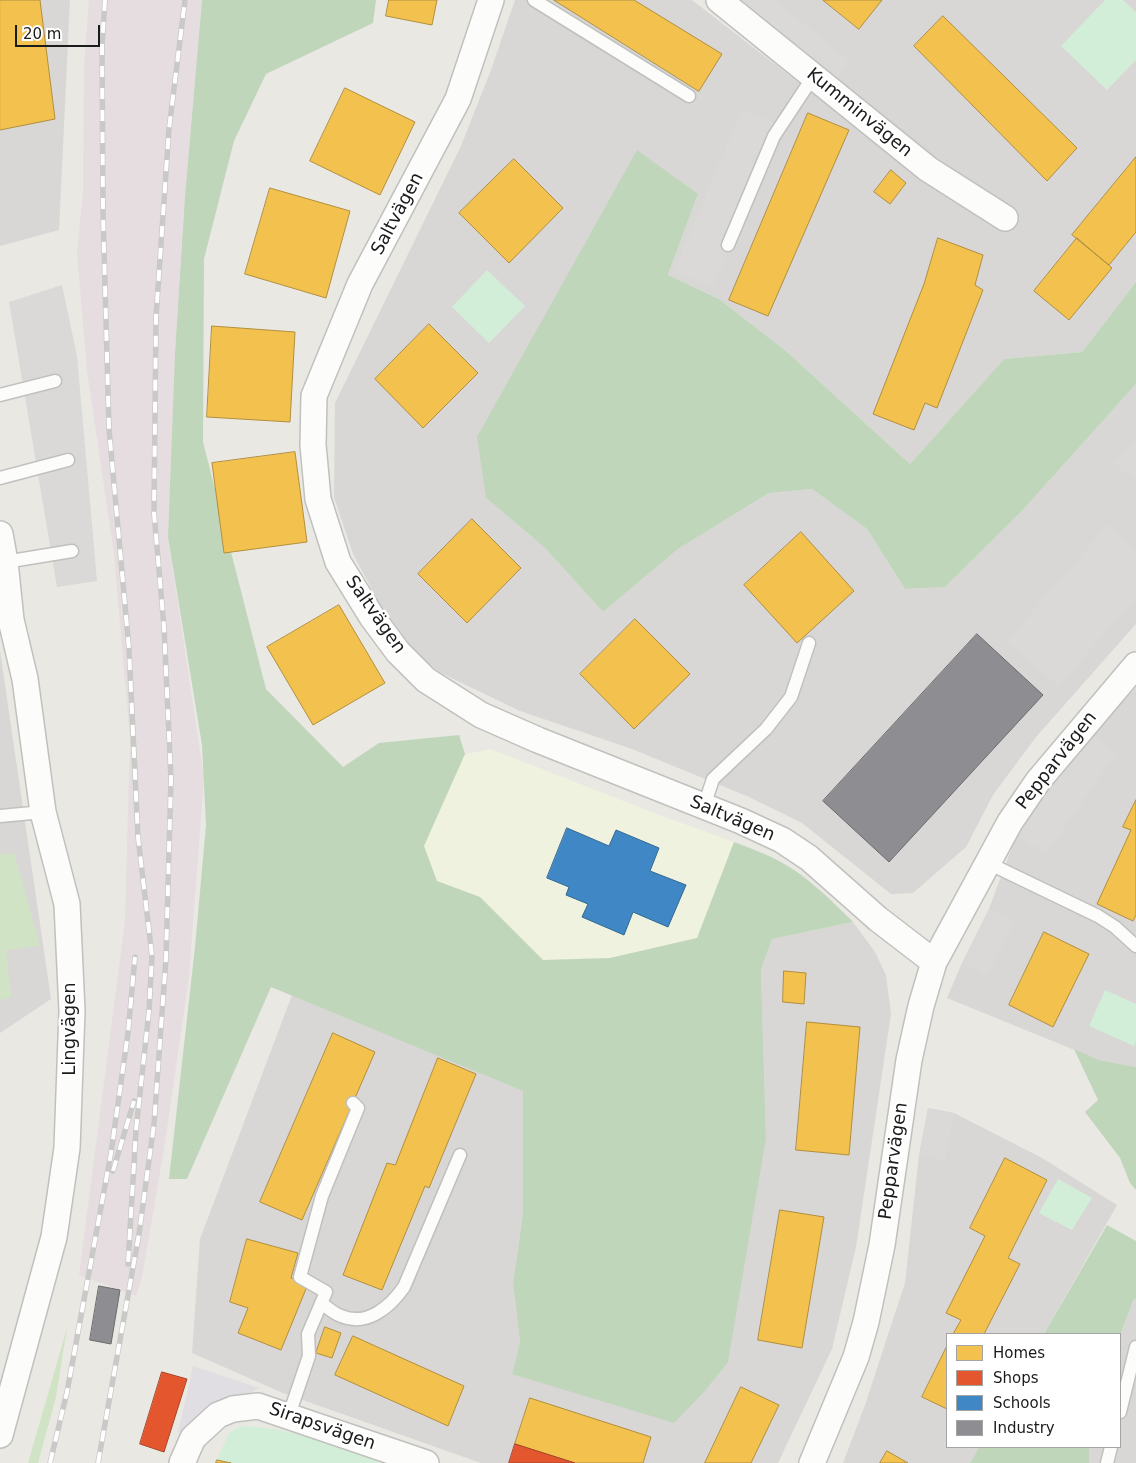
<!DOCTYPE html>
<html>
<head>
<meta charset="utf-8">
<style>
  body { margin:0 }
  #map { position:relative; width:1136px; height:1463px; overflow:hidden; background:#e9e8e3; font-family:"DejaVu Sans",sans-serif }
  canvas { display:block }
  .legend { position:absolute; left:946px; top:1333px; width:175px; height:115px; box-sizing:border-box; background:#fff; border:1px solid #a4a4a4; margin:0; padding:6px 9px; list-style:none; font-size:15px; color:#1b1b1b }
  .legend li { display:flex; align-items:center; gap:10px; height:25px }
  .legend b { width:25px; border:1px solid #a4a4a4 }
  .scale { position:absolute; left:15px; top:25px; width:85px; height:22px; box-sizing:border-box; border:2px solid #1b1b1b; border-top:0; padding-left:6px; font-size:15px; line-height:18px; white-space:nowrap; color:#1b1b1b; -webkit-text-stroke:4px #fff; paint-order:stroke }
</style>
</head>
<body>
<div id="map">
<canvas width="1136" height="1463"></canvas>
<ul class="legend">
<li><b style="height:14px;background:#f2c14e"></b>Homes</li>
<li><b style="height:14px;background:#e4572e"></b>Shops</li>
<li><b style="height:14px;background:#3f88c5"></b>Schools</li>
<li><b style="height:14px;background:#8d8d92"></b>Industry</li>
</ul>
<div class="scale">20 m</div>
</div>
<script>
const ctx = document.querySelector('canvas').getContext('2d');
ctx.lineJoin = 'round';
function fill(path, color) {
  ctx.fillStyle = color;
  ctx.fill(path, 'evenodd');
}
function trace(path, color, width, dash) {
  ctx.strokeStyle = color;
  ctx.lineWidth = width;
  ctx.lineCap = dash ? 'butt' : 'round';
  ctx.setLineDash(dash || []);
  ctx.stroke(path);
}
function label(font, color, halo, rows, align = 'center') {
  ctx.font = font + ' "DejaVu Sans",sans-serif';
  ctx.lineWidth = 5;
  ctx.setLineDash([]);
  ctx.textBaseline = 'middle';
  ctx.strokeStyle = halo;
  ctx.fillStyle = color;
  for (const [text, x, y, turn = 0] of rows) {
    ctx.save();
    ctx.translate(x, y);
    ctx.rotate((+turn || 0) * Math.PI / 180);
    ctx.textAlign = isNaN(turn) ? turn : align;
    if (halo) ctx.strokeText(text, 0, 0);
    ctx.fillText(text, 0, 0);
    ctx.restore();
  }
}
fill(new Path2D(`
  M 0,0 L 70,0 L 59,230 L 0,246 Z
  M 515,0 L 692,0 L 882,147 L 736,0 L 1136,0 L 1136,282 L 1082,352 L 1004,359 L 910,464 L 786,351 L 719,299 L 668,275 L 698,194 L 486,498 L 545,548 L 603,612 L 678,549 L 769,493 L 812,489 L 867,529 L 905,589 L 945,587 L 1021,512 L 1136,384 L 1136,624 L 1036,737 L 993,795 L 966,847 L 913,893 L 891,894 L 802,823 L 749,797 L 632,749 L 520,711 L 439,672 L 406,643 L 383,610 L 353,554 L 334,497 L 335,403 L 461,146 L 491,70 Z
  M 0,651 L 51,999 L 0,1033 Z
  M 1136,688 L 1136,1067 L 1099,1060 L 947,998 L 962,963 L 989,909 L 1016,836 L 1048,790 L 1092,734 Z
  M 853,922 L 875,952 L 886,975 L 891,1014 L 856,1247 L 832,1349 L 778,1463 L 481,1463 L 283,1393 L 192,1353 L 200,1239 L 292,995 L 524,1091 L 523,1213 L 513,1283 L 520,1342 L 512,1374 L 766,1138 L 761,970 L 772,939 Z
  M 928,1108 L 954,1113 L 1042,1158 L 1117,1205 L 1044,1334 L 947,1334 L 947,1447 L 979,1447 L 970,1463 L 843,1463 L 865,1405 L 905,1283 L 919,1155 Z
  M 1134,1299 L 1136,1299 L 1136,1463 L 1089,1463 L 1089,1447 L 1120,1447 L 1120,1335 Z`), '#d8d7d5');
fill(new Path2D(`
  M 89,0 L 202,0 L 185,196 L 175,353 L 168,537 L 204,778 L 189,977 L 164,1149 L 142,1277 L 136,1296 L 79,1275 L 125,921 L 130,738 L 114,554 L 87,371 L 77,253 L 83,191 L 84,66 Z`), '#e6dde0');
fill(new Path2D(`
  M 491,749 L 654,813 L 734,842 L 697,938 L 610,958 L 543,960 L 480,897 L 437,881 L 423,846 L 465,754 Z`), '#eff2df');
fill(new Path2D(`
  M 14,853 L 40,946 L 6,950 L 11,997 L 0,1000 L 0,854 Z
  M 67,1328 L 56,1397 L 38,1463 L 28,1463 Z`), '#d0e4c5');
fill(new Path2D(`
  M 202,0 L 376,0 L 373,23 L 266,74 L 234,141 L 204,259 L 203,442 L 266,689 L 343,767 L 379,743 L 459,735 L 465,754 L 424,846 L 437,881 L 480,897 L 543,960 L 610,958 L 697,938 L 734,842 C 753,849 774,857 791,868 C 814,883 834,903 853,922 L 772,939 L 761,970 L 766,1138 L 728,1362 L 704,1392 L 674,1423 L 512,1374 L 520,1342 L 513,1283 L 523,1213 L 523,1091 L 271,987 L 187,1179 L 169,1179 L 195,947 L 206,825 L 202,745 L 168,537 L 175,353 L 185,196 Z
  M 637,150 L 698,194 L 668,275 L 719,299 L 786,351 L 910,464 L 1004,359 L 1082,352 L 1136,282 L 1136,384 L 1021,512 L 945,587 L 905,589 L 867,529 L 812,489 L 769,493 L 678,549 L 603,612 L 545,548 L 486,498 L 477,437 Z
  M 1074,1049 L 1099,1060 L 1136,1067 L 1136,1190 L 1130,1183 L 1120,1158 L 1085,1112 L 1098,1100 Z
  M 1107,1225 L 1136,1241 L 1136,1299 L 1134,1299 L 1120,1335 L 1044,1334 Z
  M 979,1447 L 1089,1447 L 1089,1463 L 970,1463 Z`), '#c0d6bb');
fill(new Path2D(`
  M 1105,0 L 1123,0 L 1136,12 L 1136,60 L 1107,90 L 1061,46 Z
  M 487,270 L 525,306 L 489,343 L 452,307 Z
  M 1105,990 L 1136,1004 L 1136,1041 L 1134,1046 L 1089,1026 Z
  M 1058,1179 L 1092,1198 L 1072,1230 L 1039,1213 Z
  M 240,1426 C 289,1427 336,1445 381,1463 L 231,1463 L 217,1460 L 229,1433 Z`), '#d3eed8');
fill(new Path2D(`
  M 736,0 L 775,0 L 850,61 L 835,80 Z
  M 742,109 L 781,125 L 713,287 L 674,271 Z
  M 62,285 L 77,356 L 97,581 L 57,587 L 9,302 Z
  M 1136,439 L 1136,482 L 1114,463 Z
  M 1108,524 L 1136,549 L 1136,598 L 1059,686 L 1006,642 Z
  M 1092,734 L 1117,753 L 1047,852 L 1016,836 L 1048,790 Z
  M 989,909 L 1014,922 L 987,976 L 962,963 Z
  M 928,1108 L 954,1113 L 945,1161 L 919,1155 Z`), '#dad9d7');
fill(new Path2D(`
  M 193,1366 L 259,1388 L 178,1433 Z`), '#e0dee2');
const homes = new Path2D(`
  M 0,0 L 40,0 L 55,119 L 0,130 Z
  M 389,0 L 437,0 L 432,25 L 386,16 Z
  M 554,0 L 634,0 L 722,54 L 699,91 Z
  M 823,0 L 882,0 L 859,29 Z
  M 943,16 L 1077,148 L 1047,181 L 914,46 Z
  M 345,88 L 415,122 L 380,195 L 310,161 Z
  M 808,113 L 849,130 L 768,316 L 729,300 Z
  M 1136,157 L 1136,232 L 1109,265 L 1072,235 Z
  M 514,159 L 563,208 L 509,263 L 459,213 Z
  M 891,170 L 906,183 L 890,204 L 874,192 Z
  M 270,188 L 350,211 L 326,298 L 245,274 Z
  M 938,238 L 983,255 L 975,285 L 983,290 L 937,408 L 925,403 L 914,430 L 873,414 L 924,284 Z
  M 1077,238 L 1112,268 L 1069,320 L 1034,291 Z
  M 429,324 L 478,373 L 423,428 L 375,379 Z
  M 212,326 L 295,332 L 290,422 L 207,417 Z
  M 295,452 L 307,542 L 224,553 L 212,463 Z
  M 472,519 L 521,568 L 467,623 L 418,574 Z
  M 801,532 L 854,591 L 797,643 L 744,585 Z
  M 339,605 L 385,683 L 313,725 L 267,647 Z
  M 635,619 L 690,674 L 634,729 L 580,674 Z
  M 1136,800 L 1136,915 L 1133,921 L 1097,904 L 1131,830 L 1123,827 Z
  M 1044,932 L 1089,954 L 1053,1027 L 1009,1005 Z
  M 784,971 L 806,973 L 804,1004 L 783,1002 Z
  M 807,1022 L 860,1027 L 849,1155 L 796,1150 Z
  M 333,1033 L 375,1052 L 302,1220 L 260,1202 Z
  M 438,1058 L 476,1074 L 429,1188 L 425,1186 L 382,1290 L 343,1275 L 387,1163 L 395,1165 Z
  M 1005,1158 L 1047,1180 L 1008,1258 L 1020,1264 L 984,1334 L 953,1334 L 961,1320 L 946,1313 L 985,1236 L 970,1228 Z
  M 780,1210 L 824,1217 L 802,1348 L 758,1340 Z
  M 247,1239 L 298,1253 L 291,1278 L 308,1284 L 281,1350 L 238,1333 L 248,1308 L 230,1302 Z
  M 325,1327 L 341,1333 L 332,1358 L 316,1353 Z
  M 353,1336 L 464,1386 L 448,1426 L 335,1375 Z
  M 947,1346 L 947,1409 L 922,1397 Z
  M 741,1387 L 779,1405 L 751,1463 L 705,1463 Z
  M 530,1398 L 651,1437 L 643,1463 L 575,1463 L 515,1444 Z
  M 887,1451 L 908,1463 L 880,1463 Z
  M 217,1460 L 231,1463 L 216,1463 Z`);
fill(homes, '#f2c14e');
trace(homes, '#b28f3f', 1);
const shops = new Path2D(`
  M 162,1372 L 187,1379 L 164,1452 L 140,1444 Z
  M 515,1444 L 575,1463 L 509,1463 Z`);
fill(shops, '#e4572e');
trace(shops, '#a84528', 1);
const schools = new Path2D(`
  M 567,828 L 609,846 L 616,830 L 659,848 L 650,871 L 686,885 L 668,927 L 633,912 L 624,935 L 582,917 L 588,904 L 566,895 L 569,887 L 547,878 Z`);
fill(schools, '#3f88c5');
trace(schools, '#346792', 1);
const industry = new Path2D(`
  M 977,634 L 1043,695 L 889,862 L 823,801 Z
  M 99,1286 L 120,1290 L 111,1344 L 90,1340 Z`);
fill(industry, '#8d8d92');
trace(industry, '#6b6b6e', 1);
const lane = new Path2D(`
  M 534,0 L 689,96
  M 728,245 L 774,136 L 813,77
  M 0,395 L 55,381
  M 0,478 L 68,460
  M 5,562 L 72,551
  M 704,806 L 713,779 L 766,729 L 791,697 L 809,643
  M 0,816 L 43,812
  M 988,863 L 1098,916 L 1115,927 L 1136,946
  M 321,1303 C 327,1307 334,1314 341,1316 C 367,1327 390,1307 404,1287 L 460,1155
  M 1120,1412 L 1136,1347
  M 289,1415 L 309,1356 L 308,1334 L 326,1292 L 300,1277 L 322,1196 L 358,1108 L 353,1103
  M 1107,1463 L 1111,1447`);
const street = new Path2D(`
  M 491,0 L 458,99 L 360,284 L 314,396 L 313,445 L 318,499 L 338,562 L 372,617 L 398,652 L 426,680 L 481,715 L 538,740 L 741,821 L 782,840 L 809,858 L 878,919 L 934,962
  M 719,0 L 928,169 L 1005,218
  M 0,534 L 5,562 L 11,620 L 25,679 L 43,812 L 67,904 L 72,1011 L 67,1148 L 54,1237 L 0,1435
  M 182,1463 L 193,1438 L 218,1415 L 233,1409 L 258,1406 L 426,1463
  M 812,1463 L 856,1357 L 866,1322 L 882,1245 L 909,1060 L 921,1006 L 934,962 L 1010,822 L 1038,781 L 1136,665`);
trace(lane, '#c0c0be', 15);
trace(street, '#c0c0be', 28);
trace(lane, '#fcfcfb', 12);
trace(street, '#fcfcfb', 25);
const rail = new Path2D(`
  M 105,0 L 102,45 L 103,213 L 109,429 L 129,649 L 138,837 L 152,956 L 149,1011 L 136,1130 L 128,1264
  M 113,1171 L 134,1101
  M 50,1463 L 67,1392 L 111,1153 L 128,1033 L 135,957
  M 98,1463 L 139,1234 L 154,1124 L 166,958 L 171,779 L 164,627 L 154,513 L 156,317 L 169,129 L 185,0`);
trace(rail, '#c9c9c8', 5.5);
trace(rail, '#fff', 4, [11]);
label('18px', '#1b1b1b', '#fff', [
  ["Kumminvägen",859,113,39],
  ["Saltvägen",398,214,-62],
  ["Saltvägen",375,615,55],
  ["Pepparvägen",1057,761,-52],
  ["Saltvägen",732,819,23],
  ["Lingvägen",70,1029,-90],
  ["Pepparvägen",894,1161,-82],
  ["Sirapsvägen",322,1427,19]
]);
</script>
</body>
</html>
